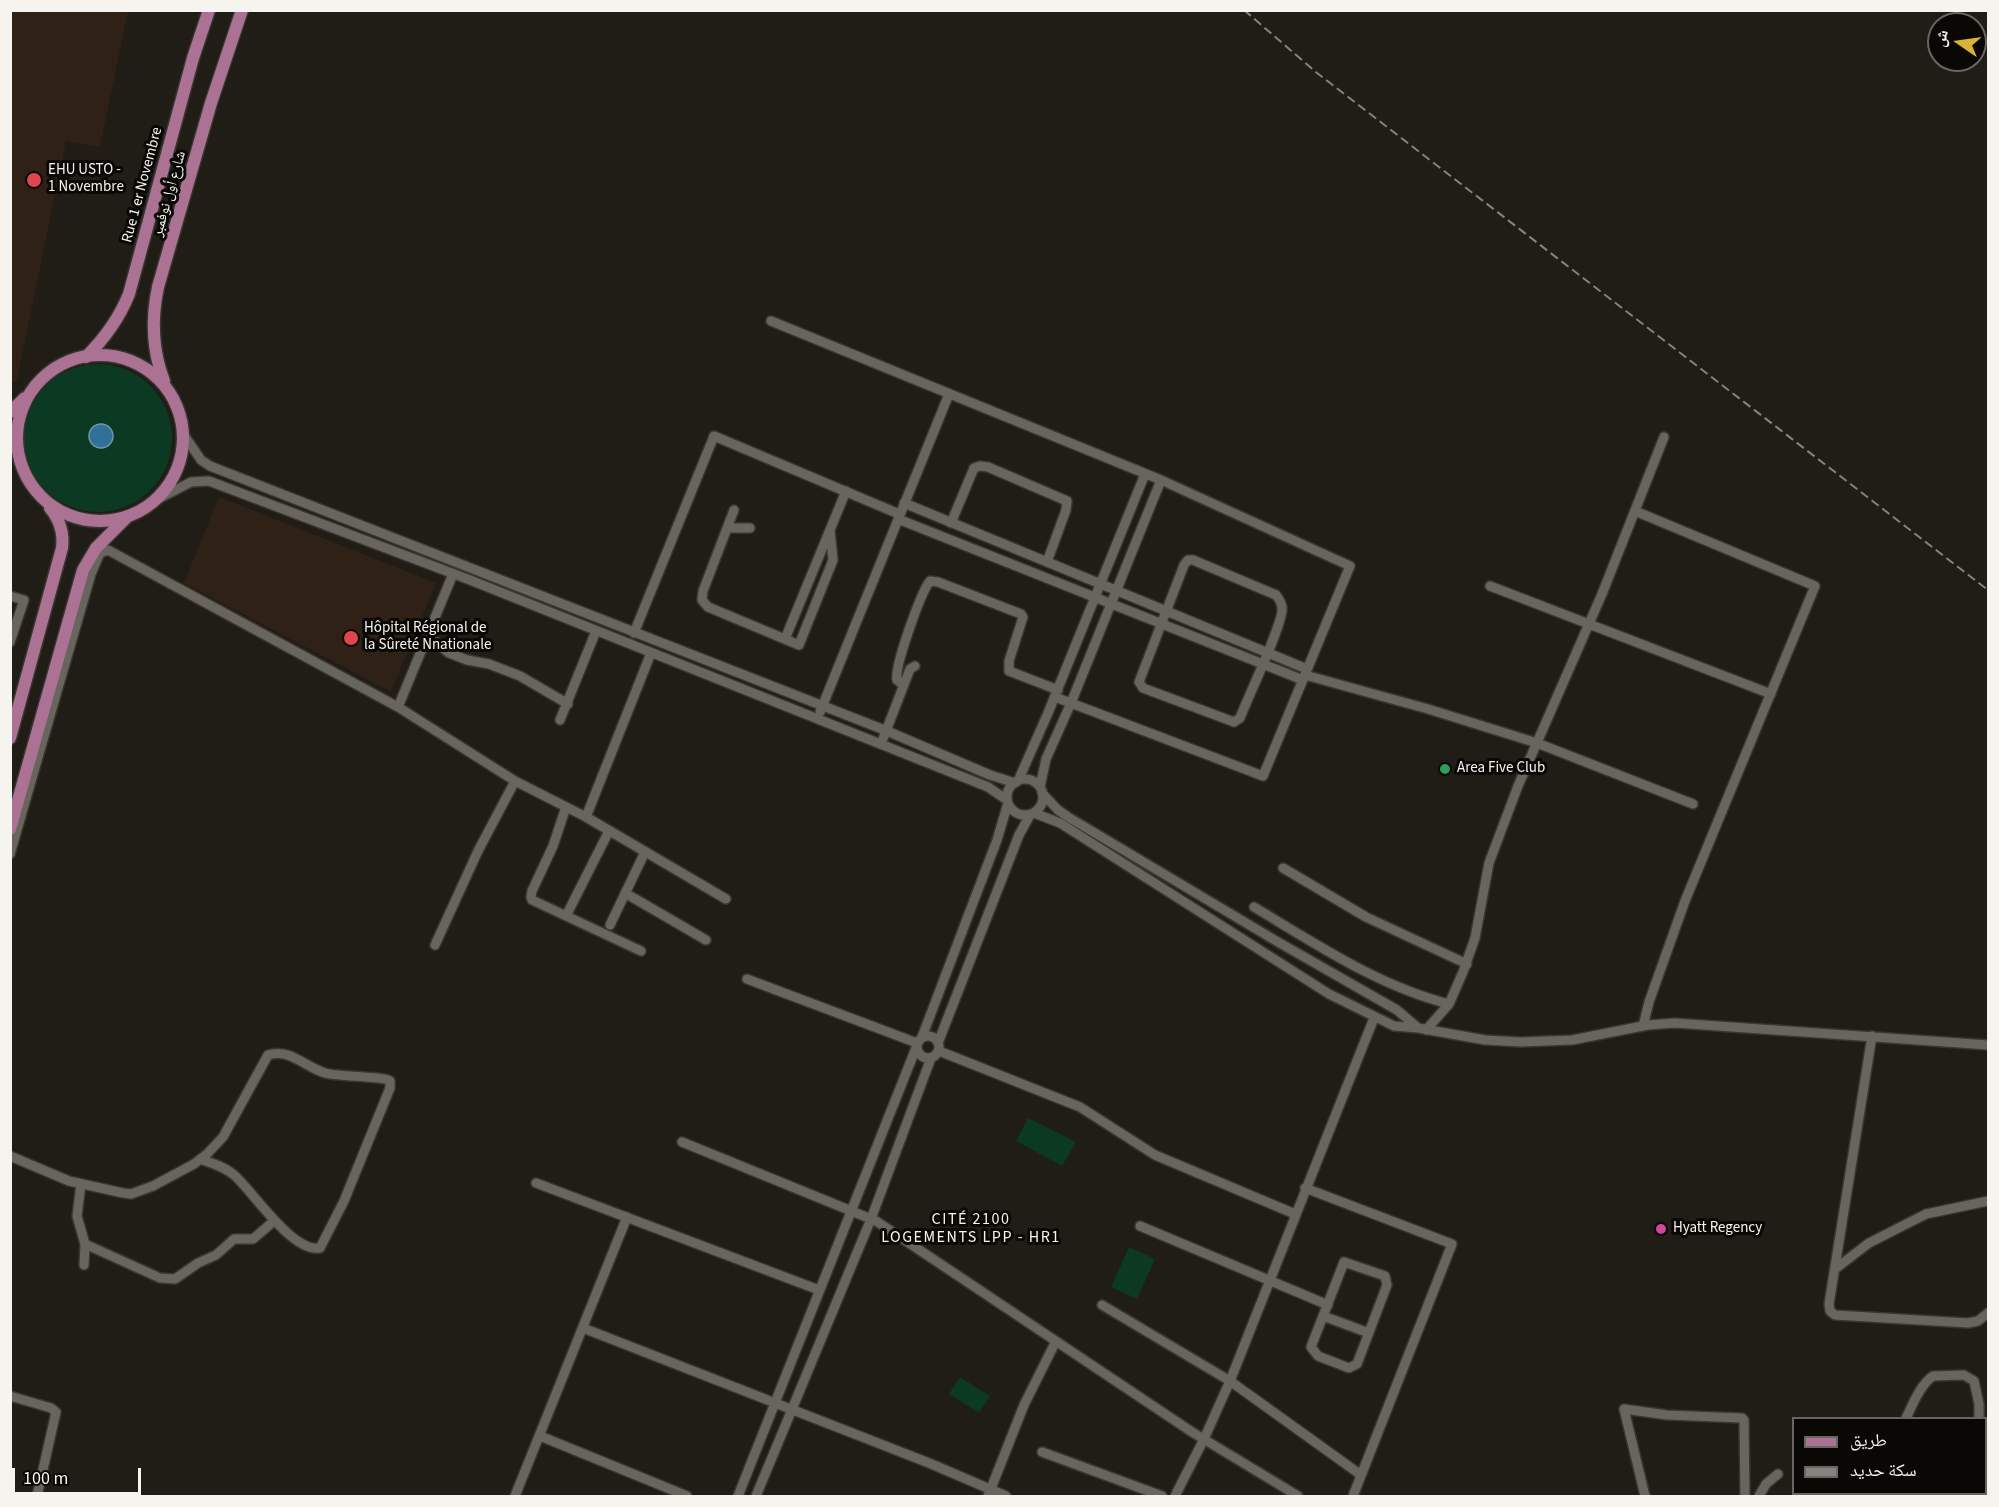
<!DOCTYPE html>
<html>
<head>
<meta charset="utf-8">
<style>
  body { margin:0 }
  #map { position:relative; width:1999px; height:1507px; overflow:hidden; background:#201d16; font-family:"Source Sans 3","Noto Naskh Arabic",sans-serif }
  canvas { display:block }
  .frame { position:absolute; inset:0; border:12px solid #f5f4ef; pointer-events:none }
  .legend { position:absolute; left:1792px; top:1417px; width:195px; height:78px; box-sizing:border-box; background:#090805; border:2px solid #676663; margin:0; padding:8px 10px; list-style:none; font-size:18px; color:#f5f4ef }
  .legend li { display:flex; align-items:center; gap:12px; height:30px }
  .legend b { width:30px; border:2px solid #676663 }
  .north { position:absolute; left:1927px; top:12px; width:60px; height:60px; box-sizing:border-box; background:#090805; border:2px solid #676663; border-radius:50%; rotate:283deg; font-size:16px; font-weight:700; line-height:24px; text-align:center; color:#f5f4ef }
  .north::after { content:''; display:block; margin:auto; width:21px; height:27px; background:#d9b334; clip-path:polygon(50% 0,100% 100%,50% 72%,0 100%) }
  .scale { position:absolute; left:12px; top:1468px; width:129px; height:27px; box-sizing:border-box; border:3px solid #f5f4ef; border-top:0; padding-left:8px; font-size:18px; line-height:21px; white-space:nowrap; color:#f5f4ef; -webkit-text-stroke:4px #090805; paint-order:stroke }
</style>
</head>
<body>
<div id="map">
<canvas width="1999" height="1507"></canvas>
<div class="frame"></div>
<ul class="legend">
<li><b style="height:8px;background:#ac7294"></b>طريق</li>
<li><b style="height:8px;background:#85837d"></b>سكة حديد</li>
</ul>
<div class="north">ش</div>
<div class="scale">100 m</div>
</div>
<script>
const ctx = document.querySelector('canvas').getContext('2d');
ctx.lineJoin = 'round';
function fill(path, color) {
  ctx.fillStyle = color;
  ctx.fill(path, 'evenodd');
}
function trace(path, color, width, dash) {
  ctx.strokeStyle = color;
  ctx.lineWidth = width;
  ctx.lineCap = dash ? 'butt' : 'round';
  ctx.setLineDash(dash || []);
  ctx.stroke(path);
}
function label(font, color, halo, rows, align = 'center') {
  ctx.font = font + ' "Source Sans 3","Noto Naskh Arabic",sans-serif';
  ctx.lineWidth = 6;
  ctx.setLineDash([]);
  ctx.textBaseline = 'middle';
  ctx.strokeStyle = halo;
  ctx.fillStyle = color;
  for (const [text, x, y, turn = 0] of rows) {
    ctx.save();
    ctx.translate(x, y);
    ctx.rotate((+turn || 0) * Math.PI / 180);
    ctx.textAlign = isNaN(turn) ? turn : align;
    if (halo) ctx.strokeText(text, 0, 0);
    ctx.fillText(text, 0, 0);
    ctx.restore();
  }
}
fill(new Path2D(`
  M 11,10 L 128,11 L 100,147 L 66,141 L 17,380 L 11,384 Z
  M 219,497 L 436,583 L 391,692 L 184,583 Z`), '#302116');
fill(new Path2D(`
  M24 438a74 74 0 1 1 148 0a74 74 0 1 1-148 0Z
  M 1028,1118 L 1076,1142 L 1062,1166 L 1016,1141 Z
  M 1129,1247 L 1155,1259 L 1137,1299 L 1111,1287 Z
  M 960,1377 L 990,1396 L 979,1413 L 949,1394 Z`), '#0b3922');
const water = new Path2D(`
  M89 436a12 12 0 1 1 24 0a12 12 0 1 1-24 0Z`);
fill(water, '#317196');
trace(water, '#6c98b1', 1.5);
const minor = new Path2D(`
  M 771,321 L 1161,480 L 1350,566 L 1263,776 L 1055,697
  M 184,435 L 201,460 L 210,466 L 887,731 L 990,775 L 1015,783
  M 158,499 L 191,482 L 209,481 L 470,580 L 988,787 L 1007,800
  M 904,503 L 1307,669
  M 734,510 L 703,591 L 702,600 L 708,607 L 799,645 L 833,560 L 830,530
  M 1635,511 L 1815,586 L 1685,901 L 1649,1002 L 1643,1026
  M 898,519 L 1303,680
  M 951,523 L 974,468 L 980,466 L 988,467 L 1067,501 L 1066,510 L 1047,562
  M 727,528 L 750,528
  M 1188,560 L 1193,560 L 1276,595 C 1279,599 1282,603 1282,608 C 1284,622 1247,699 1240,718 L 1234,722 L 1143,688 L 1139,682 L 1184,565 Z
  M 1490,586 L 1771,694
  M 10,596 L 24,600 L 10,642
  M 634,633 L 714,436 L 899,514
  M 427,635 L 449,653 L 467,660 L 489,664 L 520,676 L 568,704
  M 785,639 L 846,491
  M 1305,675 L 1428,709 L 1537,743 L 1693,804
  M 904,685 L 897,680 C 894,667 921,592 930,581 L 938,582 L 1021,614 L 1023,617 L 1009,661 L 1009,671 L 1058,690
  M 398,707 L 453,574
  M 820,712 L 949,394
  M 560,720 L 596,631
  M 881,744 L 910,669 L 915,666
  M1007 797a18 18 0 1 1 36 0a18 18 0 1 1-36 0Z
  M 1018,781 L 1048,713 L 1145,474
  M 1040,787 L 1046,759 L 1071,703 L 1161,480
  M 1042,793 L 1058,810 L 1068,817 L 1278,942 L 1397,1010 L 1418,1028
  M 566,807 L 553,846 L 532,891 L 531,897 L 532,900 L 641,951
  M 1034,813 L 1060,823 L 1329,994 L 1394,1026 L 1418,1028 L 1485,1040 L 1521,1042 L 1572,1040 L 1648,1025 L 1675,1023 L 1988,1045
  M 586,817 L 651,653
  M 10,854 L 91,574 L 100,553 L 108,550 L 398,707 L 515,781 L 586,817 L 726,899
  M 1283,868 L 1366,917 L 1467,964
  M 625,893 L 706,940
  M 1254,907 C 1316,944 1378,986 1449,1004
  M 566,916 L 609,831
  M 610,925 L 645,852
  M 435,945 L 478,851 L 515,781
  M 747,979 L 917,1043
  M 1426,1030 L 1449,1004 L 1463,972 L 1475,938 L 1489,863 L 1518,786 L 1602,594 L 1664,437
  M917 1047a11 11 0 1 1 22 0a11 11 0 1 1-22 0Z
  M 1872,1036 L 1829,1304 L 1830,1311 L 1835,1315 L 1968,1323 L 1978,1321 L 1988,1313
  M 922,1037 L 997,840 L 1008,803
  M 938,1043 L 1019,835 L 1030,815
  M 939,1051 L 1080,1107 L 1155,1155 L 1295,1214
  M 682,1142 L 876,1221 L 1192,1432 L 1298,1496
  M 10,1156 L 69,1181 L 123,1193 L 131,1194 L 153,1186 L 194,1164 L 207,1154 L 223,1137 L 268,1055 C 290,1048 305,1067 325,1073 C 339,1077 383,1076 390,1081 L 390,1088 L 344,1201 L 320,1248 C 292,1253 253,1191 234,1175 C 225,1167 212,1163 200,1159
  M 536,1183 L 819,1290
  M 81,1184 L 77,1216 L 85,1244 L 84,1265
  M 1305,1188 L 1452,1244 L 1353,1496
  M 1140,1226 L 1328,1305
  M 85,1244 L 160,1278 L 175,1279 L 198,1263 L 216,1255 L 234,1239 L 253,1239 L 274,1221
  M 1344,1262 L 1385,1276 L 1387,1285 L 1357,1364 L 1349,1368 L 1318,1356 L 1311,1347 Z
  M 1835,1269 L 1869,1243 L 1926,1214 L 1988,1201
  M 1102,1305 L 1230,1381 L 1361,1475
  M 1323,1316 L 1369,1333
  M 583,1328 L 929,1463 L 1006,1496
  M 10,1396 L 51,1408 L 56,1412 L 37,1496
  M 1906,1418 C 1913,1404 1920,1385 1933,1376 L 1964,1375 L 1974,1381 L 1979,1404 L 1979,1418
  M 540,1436 L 687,1496
  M 1042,1452 L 1162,1496
  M 515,1496 L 627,1217
  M 738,1496 L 916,1048
  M 756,1496 L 871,1219 L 931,1058
  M 988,1496 L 1024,1405 L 1056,1341
  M 1175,1496 L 1204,1439 L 1230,1381 L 1374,1018
  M 1645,1496 L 1624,1409 L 1667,1415 L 1742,1418 L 1744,1420 L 1745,1496
  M 1759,1496 L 1766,1484 L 1778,1474
  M 1864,1496 L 1865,1494
  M 1946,1496 L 1950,1494`);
const major = new Path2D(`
  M17 438a83 83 0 1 1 166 0a83 83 0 1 1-166 0Z
  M 86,357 C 105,338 119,319 129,294 L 193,58 L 209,10
  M 164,381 C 152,350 151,320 158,287 L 211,103 L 242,10
  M 10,412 L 25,398
  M 10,738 L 62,548 C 64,532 60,520 50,508
  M 10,829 L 83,570 L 96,548 L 126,518`);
trace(minor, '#393632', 12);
trace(major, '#393632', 15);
trace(minor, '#68655d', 9);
trace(major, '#ac7294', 12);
trace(new Path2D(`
  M 1244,10 L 1317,73 L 1988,590`), '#85837d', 2, [9, 4.5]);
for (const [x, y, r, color] of [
  [34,180,8,"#e0444e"],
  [351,638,8,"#e0444e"],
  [1445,769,6,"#2e9e5b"],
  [1661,1229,6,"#d1479c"]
]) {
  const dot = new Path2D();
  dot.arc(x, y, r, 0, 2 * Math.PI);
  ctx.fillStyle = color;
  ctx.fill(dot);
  trace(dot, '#090805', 2);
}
label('15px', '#f5f4ef', '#090805', [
  ["EHU USTO -",48,171],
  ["1 Novembre",48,188],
  ["Hôpital Régional de",364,629],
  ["la Sûreté Nnationale",364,646],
  ["Area Five Club",1457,769],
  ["Hyatt Regency",1673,1229]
], 'left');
label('15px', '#f5f4ef', '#090805', [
  ["Rue 1 er Novembre",143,185,-75],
  ["شارع أول نوفمبر",170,194,-74]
]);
ctx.letterSpacing = '1.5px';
label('16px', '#f5f4ef', '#090805', [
  ["CITÉ 2100",971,1220],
  ["LOGEMENTS LPP - HR1",971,1238]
]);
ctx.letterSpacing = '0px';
</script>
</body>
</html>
